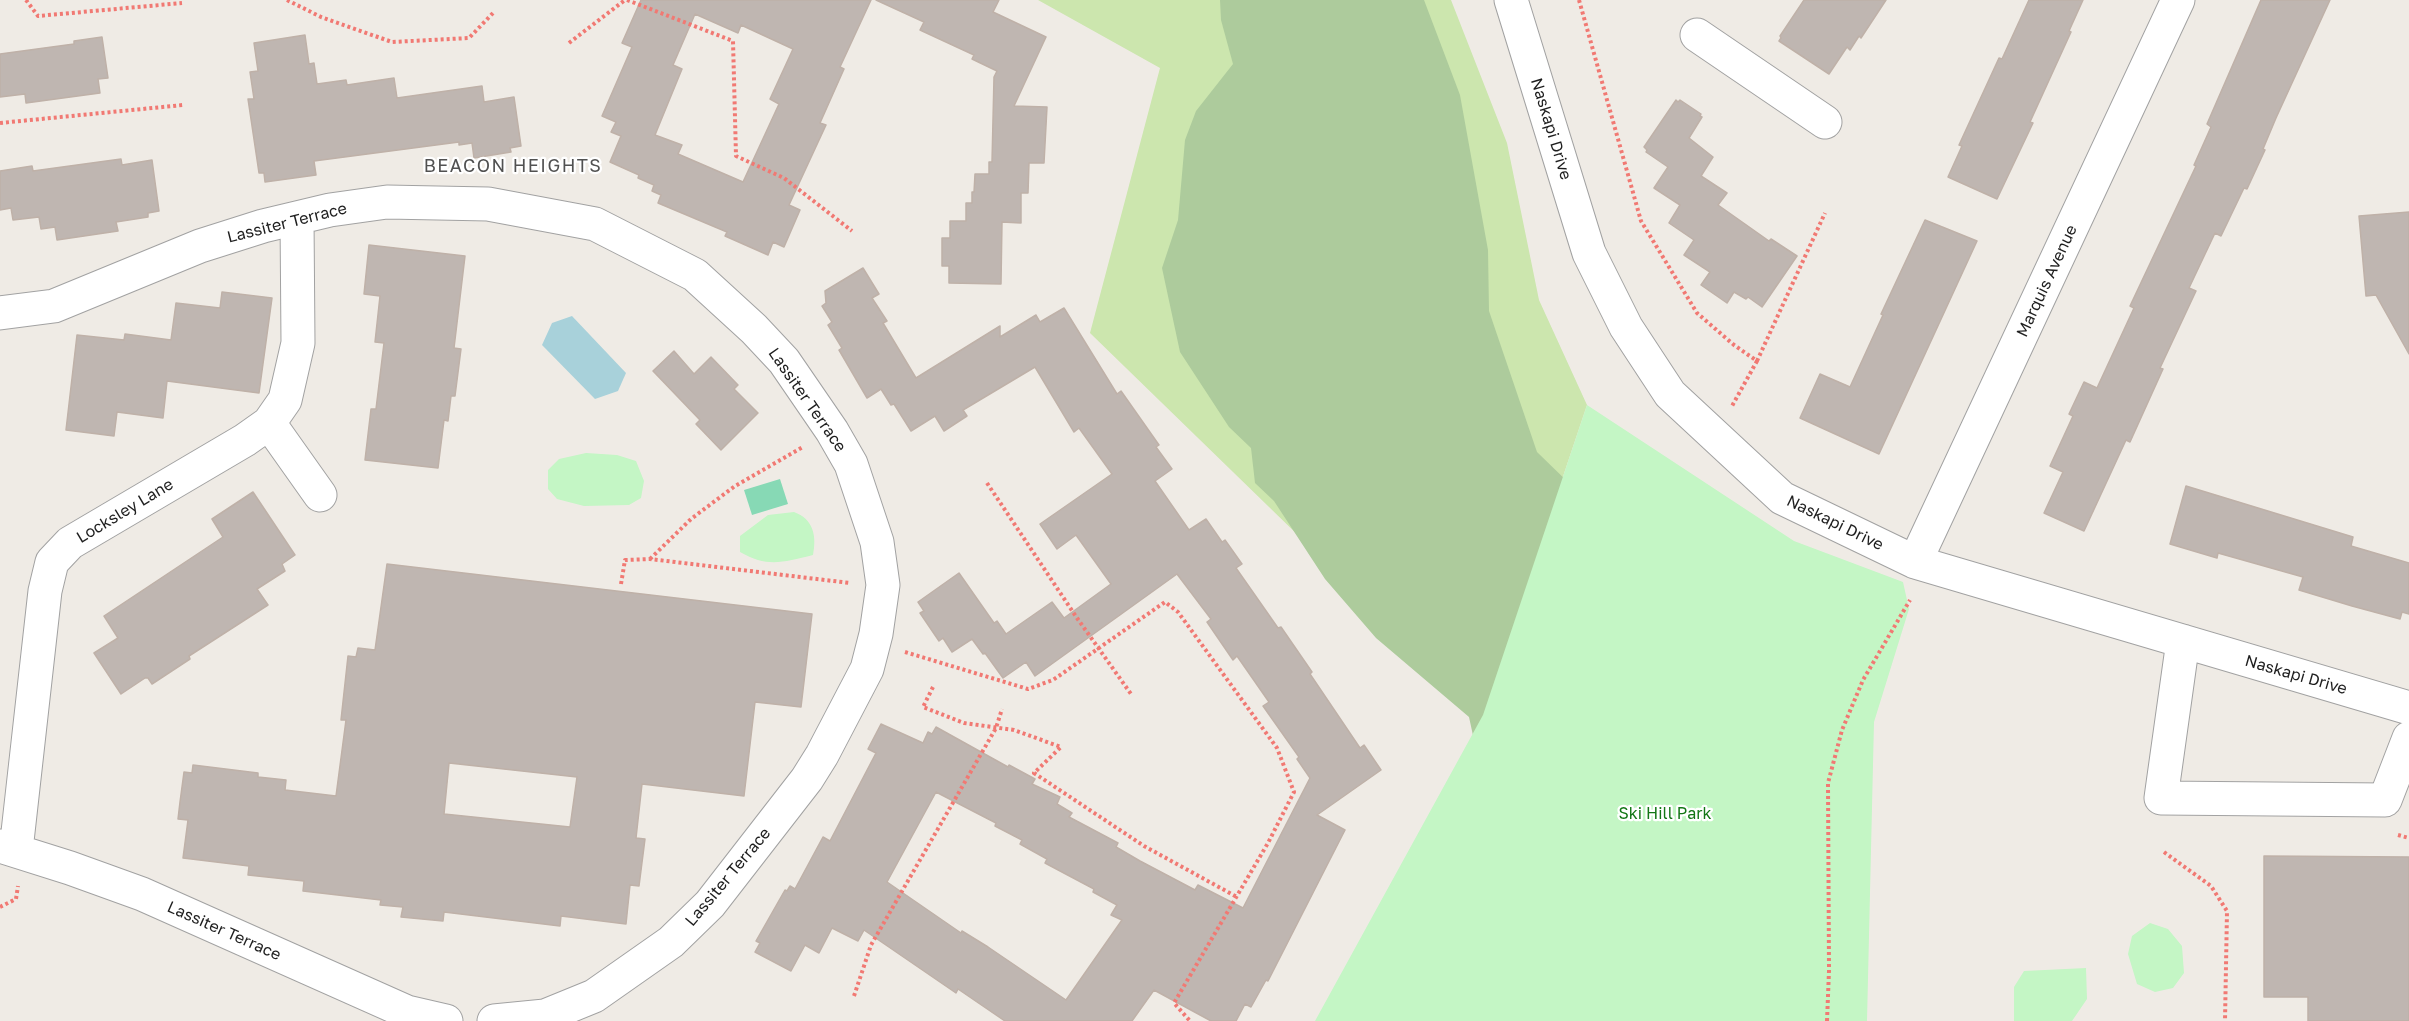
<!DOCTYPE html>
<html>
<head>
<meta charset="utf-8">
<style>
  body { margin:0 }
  canvas { display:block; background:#efebe5 }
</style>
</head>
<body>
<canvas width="2409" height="1021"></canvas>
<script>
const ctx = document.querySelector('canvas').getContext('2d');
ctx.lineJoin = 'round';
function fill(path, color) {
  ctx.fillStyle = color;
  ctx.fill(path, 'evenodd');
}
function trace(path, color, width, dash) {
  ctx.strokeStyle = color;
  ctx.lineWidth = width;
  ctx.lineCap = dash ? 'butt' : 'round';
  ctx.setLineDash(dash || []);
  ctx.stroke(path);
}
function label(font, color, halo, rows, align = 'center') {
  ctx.font = font + ' "Golos Text",sans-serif';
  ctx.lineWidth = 4.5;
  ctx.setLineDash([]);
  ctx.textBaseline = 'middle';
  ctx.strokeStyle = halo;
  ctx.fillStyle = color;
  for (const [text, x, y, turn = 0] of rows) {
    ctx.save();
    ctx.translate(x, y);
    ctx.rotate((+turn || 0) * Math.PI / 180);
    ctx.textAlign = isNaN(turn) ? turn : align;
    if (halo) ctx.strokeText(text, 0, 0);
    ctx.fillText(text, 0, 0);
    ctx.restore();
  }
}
fill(new Path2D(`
  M 1038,0 L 1451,0 L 1507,143 L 1539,300 L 1587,405 L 1483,715 L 1090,333 L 1160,68 Z`), '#cce6ae');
fill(new Path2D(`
  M 1220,0 L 1424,0 L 1460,95 L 1488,250 L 1489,311 L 1537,452 L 1573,487 L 1493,828 L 1469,717 L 1376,638 L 1325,579 L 1274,501 L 1255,483 L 1251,448 L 1229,427 L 1180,352 L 1162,268 L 1178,220 L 1185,140 L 1196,111 L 1233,64 L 1221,20 Z`), '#adcb9c');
fill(new Path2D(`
  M 1587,405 L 1794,541 L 1903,582 L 1909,609 L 1874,722 L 1867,1021 L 1315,1021 L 1483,715 Z
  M 586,453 L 617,455 L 636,461 L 644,481 L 641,498 L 629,505 L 584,506 L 557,499 L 548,489 L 548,470 L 559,459 Z
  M 794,512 C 813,519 817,535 813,555 C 783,562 768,568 740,552 L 740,536 L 768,515 Z
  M 2150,923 L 2168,929 L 2182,946 L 2184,973 L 2173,988 L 2155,992 L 2137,984 L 2128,954 L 2132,936 Z
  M 2086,968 L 2087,999 L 2072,1021 L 2014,1021 L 2014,987 L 2024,971 Z`), '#c4f6c5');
fill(new Path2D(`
  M 780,479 L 788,504 L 752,515 L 744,490 Z`), '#87d9b5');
fill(new Path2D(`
  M 572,316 L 626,373 L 618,391 L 595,399 L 542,345 L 552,323 Z`), '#a8d1da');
const building = new Path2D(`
  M 641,0 L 871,0 L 840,67 L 844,69 L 820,123 L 826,125 L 789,205 L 800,210 L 784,247 L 773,242 L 768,255 L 725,236 L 727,232 L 658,203 L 661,195 L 652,191 L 654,185 L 638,178 L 639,175 L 610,162 L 621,136 L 611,132 L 616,122 L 602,116 L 632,47 L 622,43 ZM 695,14 L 738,33 L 741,25 L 793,49 L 770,99 L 779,104 L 743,182 L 678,154 L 682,145 L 655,135 L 682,69 L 673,65 Z
  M 876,0 L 999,0 L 993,12 L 1046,37 L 1014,106 L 1047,107 L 1044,163 L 1029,163 L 1028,193 L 1021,193 L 1021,223 L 1002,222 L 1001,284 L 949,283 L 949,266 L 942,266 L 942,238 L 950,238 L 950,221 L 966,221 L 966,203 L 972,203 L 972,192 L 974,192 L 975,174 L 989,174 L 989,162 L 992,162 L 994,77 L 997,71 L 972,59 L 974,55 L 920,30 L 924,22 Z
  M 1804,0 L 1886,0 L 1861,38 L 1859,36 L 1850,50 L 1847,47 L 1829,74 L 1779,41 L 1781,38 L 1780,36 Z
  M 2029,0 L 2083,0 L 2069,31 L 2071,32 L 2030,122 L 2033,123 L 1997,199 L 1948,177 L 1962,146 L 1959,145 L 1999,58 L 2002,59 Z
  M 2261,0 L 2330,0 L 2276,118 L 2263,149 L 2265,150 L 2247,189 L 2244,188 L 2221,236 L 2215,233 L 2189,288 L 2196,291 L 2160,368 L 2163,369 L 2130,442 L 2126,440 L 2084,531 L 2044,513 L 2063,472 L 2050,466 L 2073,416 L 2069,414 L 2084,382 L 2097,388 L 2134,308 L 2130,306 L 2196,166 L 2194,165 L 2211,127 L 2207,124 Z
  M 305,35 L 309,64 L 314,63 L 317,84 L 346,80 L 347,85 L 394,78 L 397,98 L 482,86 L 484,102 L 514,97 L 521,146 L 510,148 L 511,152 L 474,158 L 472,143 L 459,145 L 459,142 L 314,161 L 316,175 L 265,182 L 264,173 L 259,173 L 248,99 L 254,99 L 250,72 L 258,71 L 254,43 Z
  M 102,37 L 108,78 L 98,79 L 100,93 L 26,103 L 25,94 L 0,97 L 0,54 L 74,44 L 74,41 Z
  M 1676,100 L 1678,102 L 1680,100 L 1701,114 L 1700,116 L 1702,117 L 1689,138 L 1713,157 L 1701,176 L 1727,193 L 1718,205 L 1769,241 L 1771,239 L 1797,256 L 1762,307 L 1748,297 L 1746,299 L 1734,292 L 1727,303 L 1701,285 L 1710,272 L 1684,255 L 1694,240 L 1669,223 L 1680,205 L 1654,188 L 1668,167 L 1646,152 L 1647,150 L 1644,147 Z
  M 121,159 L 122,165 L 152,160 L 159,211 L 148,213 L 148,217 L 116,222 L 118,231 L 57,240 L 55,227 L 41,229 L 39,217 L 13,220 L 11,208 L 0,210 L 0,171 L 32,166 L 33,171 Z
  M 2409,212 L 2409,354 L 2376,295 L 2366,296 L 2359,216 Z
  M 1925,220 L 1977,241 L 1879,454 L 1800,418 L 1820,374 L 1850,387 L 1883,315 L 1881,314 Z
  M 369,245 L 465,256 L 454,348 L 461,349 L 455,396 L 451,396 L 448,421 L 444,420 L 438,468 L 365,460 L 371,409 L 376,409 L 384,343 L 375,342 L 380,296 L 364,294 Z
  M 863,268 L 879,294 L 872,298 L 887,321 L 883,323 L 916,378 L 1000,326 L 1000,337 L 1036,315 L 1040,322 L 1064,308 L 1117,394 L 1121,391 L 1159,445 L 1156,447 L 1172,469 L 1155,481 L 1189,530 L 1206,519 L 1222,542 L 1225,540 L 1242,564 L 1236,568 L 1278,628 L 1281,627 L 1312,672 L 1310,674 L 1360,748 L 1364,745 L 1381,770 L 1317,815 L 1345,830 L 1268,981 L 1266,980 L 1251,1007 L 1245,1004 L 1236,1021 L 1211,1021 L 1154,990 L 1132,1021 L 1005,1021 L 958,989 L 956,993 L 864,930 L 858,941 L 832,928 L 819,953 L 805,945 L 791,971 L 755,952 L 760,943 L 756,941 L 785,890 L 787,891 L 790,886 L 795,889 L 823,837 L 830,841 L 876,753 L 868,749 L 881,724 L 923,743 L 928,732 L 932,734 L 936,727 L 1008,767 L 1009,765 L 1035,779 L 1032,784 L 1060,797 L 1057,804 L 1072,813 L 1069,817 L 1118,843 L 1116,847 L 1140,861 L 1195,890 L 1198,885 L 1243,908 L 1310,778 L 1297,759 L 1299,757 L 1263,706 L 1269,702 L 1237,656 L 1233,660 L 1207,622 L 1211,619 L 1177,574 L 1035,676 L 1026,662 L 1003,678 L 985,653 L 983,654 L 972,639 L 952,652 L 943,638 L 939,641 L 920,613 L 924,611 L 918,602 L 959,573 L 994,623 L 997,621 L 1006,634 L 1052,602 L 1064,618 L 1111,584 L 1076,535 L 1057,549 L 1040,524 L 1112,474 L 1079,428 L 1074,432 L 1035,367 L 963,410 L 967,416 L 944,431 L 935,416 L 911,431 L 894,404 L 891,405 L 881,389 L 867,398 L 839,350 L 842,348 L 828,325 L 832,322 L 822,306 L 826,303 L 825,291 ZM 936,792 L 996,823 L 995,826 L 1022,840 L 1020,844 L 1047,859 L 1045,863 L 1094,889 L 1093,892 L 1117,905 L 1111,915 L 1122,920 L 1066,1000 L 988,947 L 962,931 L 961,933 L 887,882 Z
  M 222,292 L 272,298 L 259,393 L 167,381 L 163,418 L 117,412 L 114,436 L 66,430 L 77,335 L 124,340 L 125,334 L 171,340 L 176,303 L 220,308 Z
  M 674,351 L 694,374 L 711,357 L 738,385 L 734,389 L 758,413 L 721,450 L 696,424 L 700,420 L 653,371 Z
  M 2186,486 L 2353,537 L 2351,546 L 2409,563 L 2409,614 L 2402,612 L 2400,619 L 2352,606 L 2299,590 L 2303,577 L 2218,553 L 2217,558 L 2170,544 Z
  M 253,492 L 295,555 L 282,564 L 285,571 L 257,589 L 268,605 L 189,656 L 190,659 L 152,684 L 148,678 L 145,678 L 121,694 L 94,653 L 118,638 L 104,616 L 223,537 L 212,519 Z
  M 387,564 L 812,614 L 801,707 L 755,702 L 744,796 L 642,784 L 636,838 L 645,839 L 639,886 L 630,885 L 626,924 L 561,916 L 560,926 L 444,912 L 443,921 L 401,917 L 403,907 L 380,905 L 381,900 L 303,891 L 304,881 L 248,875 L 249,866 L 183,858 L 188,820 L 178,819 L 180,802 L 184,772 L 192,773 L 193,765 L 258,773 L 258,777 L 286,780 L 285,790 L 336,796 L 346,720 L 341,720 L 348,656 L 356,657 L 358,648 L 375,650 ZM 449,763 L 577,777 L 570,827 L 444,814 Z
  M 2264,856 L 2409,857 L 2409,1021 L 2308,1021 L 2308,997 L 2264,997 Z`);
fill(building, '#bfb6b1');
trace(building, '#bfb1a8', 1.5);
const minor = new Path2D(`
  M 1511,0 L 1589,253 L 1626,327 L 1670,394 L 1782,498 L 1915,562 L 2409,708
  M 1697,35 L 1825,122
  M 0,313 L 54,306 L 200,246 L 263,226 L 330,210 L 387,202 L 488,204 L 595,224 L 695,275 L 754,329 L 784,361 L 832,431 L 851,464 L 877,542 L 883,585 L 876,634 L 867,669 L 822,755 L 807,779 L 710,904 L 671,942 L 594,996 L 545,1016 L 494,1021
  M 269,423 L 320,495
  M 1915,562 L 2178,0
  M 2183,641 L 2161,798 L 2385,800 L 2409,738
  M 0,846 L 70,868 L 142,894 L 407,1012 L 446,1021
  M 16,850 L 45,591 L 52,562 L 70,543 L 245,440 L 269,423 L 285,400 L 298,343 L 297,218`);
trace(minor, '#a2a2a2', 35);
trace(new Path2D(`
  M 26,0 L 38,16 L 182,3
  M 287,0 L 321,17 L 392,42 L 469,38 L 494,12
  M 627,0 L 733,41 L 736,156 L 784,178 L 852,231
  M 1579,0 L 1641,221 L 1697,313 L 1734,345 L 1757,361 L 1732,406
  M 569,43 L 625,0
  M 0,123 L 183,105
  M 1757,361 L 1825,213
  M 987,483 L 1077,618 L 1131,694
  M 650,559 L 691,519 L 735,486 L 803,447
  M 621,584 L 625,560 L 650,559 L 850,583
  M 905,652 L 1028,689 L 1053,680 L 1165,602 L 1178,612 L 1277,748 L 1294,792 L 1268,843 L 1174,1003 L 1190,1021
  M 933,687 L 923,707 L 964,723 L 1014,730 L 1061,747 L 1034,773 L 1144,846 L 1237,897
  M 2398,835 L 2409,838
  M 2164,852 L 2211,886 L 2227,911 L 2225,1021
  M 0,907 L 16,899 L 18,886
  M 854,996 L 871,945 L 996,728 L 1002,709
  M 1827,1021 L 1829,971 L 1828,783 L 1842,730 L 1863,680 L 1910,600`), '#f17973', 4, [3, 3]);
trace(minor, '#fff', 33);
label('16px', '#1e1e1e', '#fff', [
  ["Naskapi Drive",1551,129,73],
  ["Lassiter Terrace",287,223,-14],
  ["Marquis Avenue",2047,281,-65],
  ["Lassiter Terrace",807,400,55],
  ["Locksley Lane",125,511,-31],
  ["Naskapi Drive",1835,523,26],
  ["Naskapi Drive",2296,675,16],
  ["Lassiter Terrace",728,877,-50],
  ["Lassiter Terrace",224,931,24]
]);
label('16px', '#127615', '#fff', [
  ["Ski Hill Park",1665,814]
]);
ctx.letterSpacing = '1.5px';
label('18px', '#515151', '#fff', [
  ["BEACON HEIGHTS",513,166]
]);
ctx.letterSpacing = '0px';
</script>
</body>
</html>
